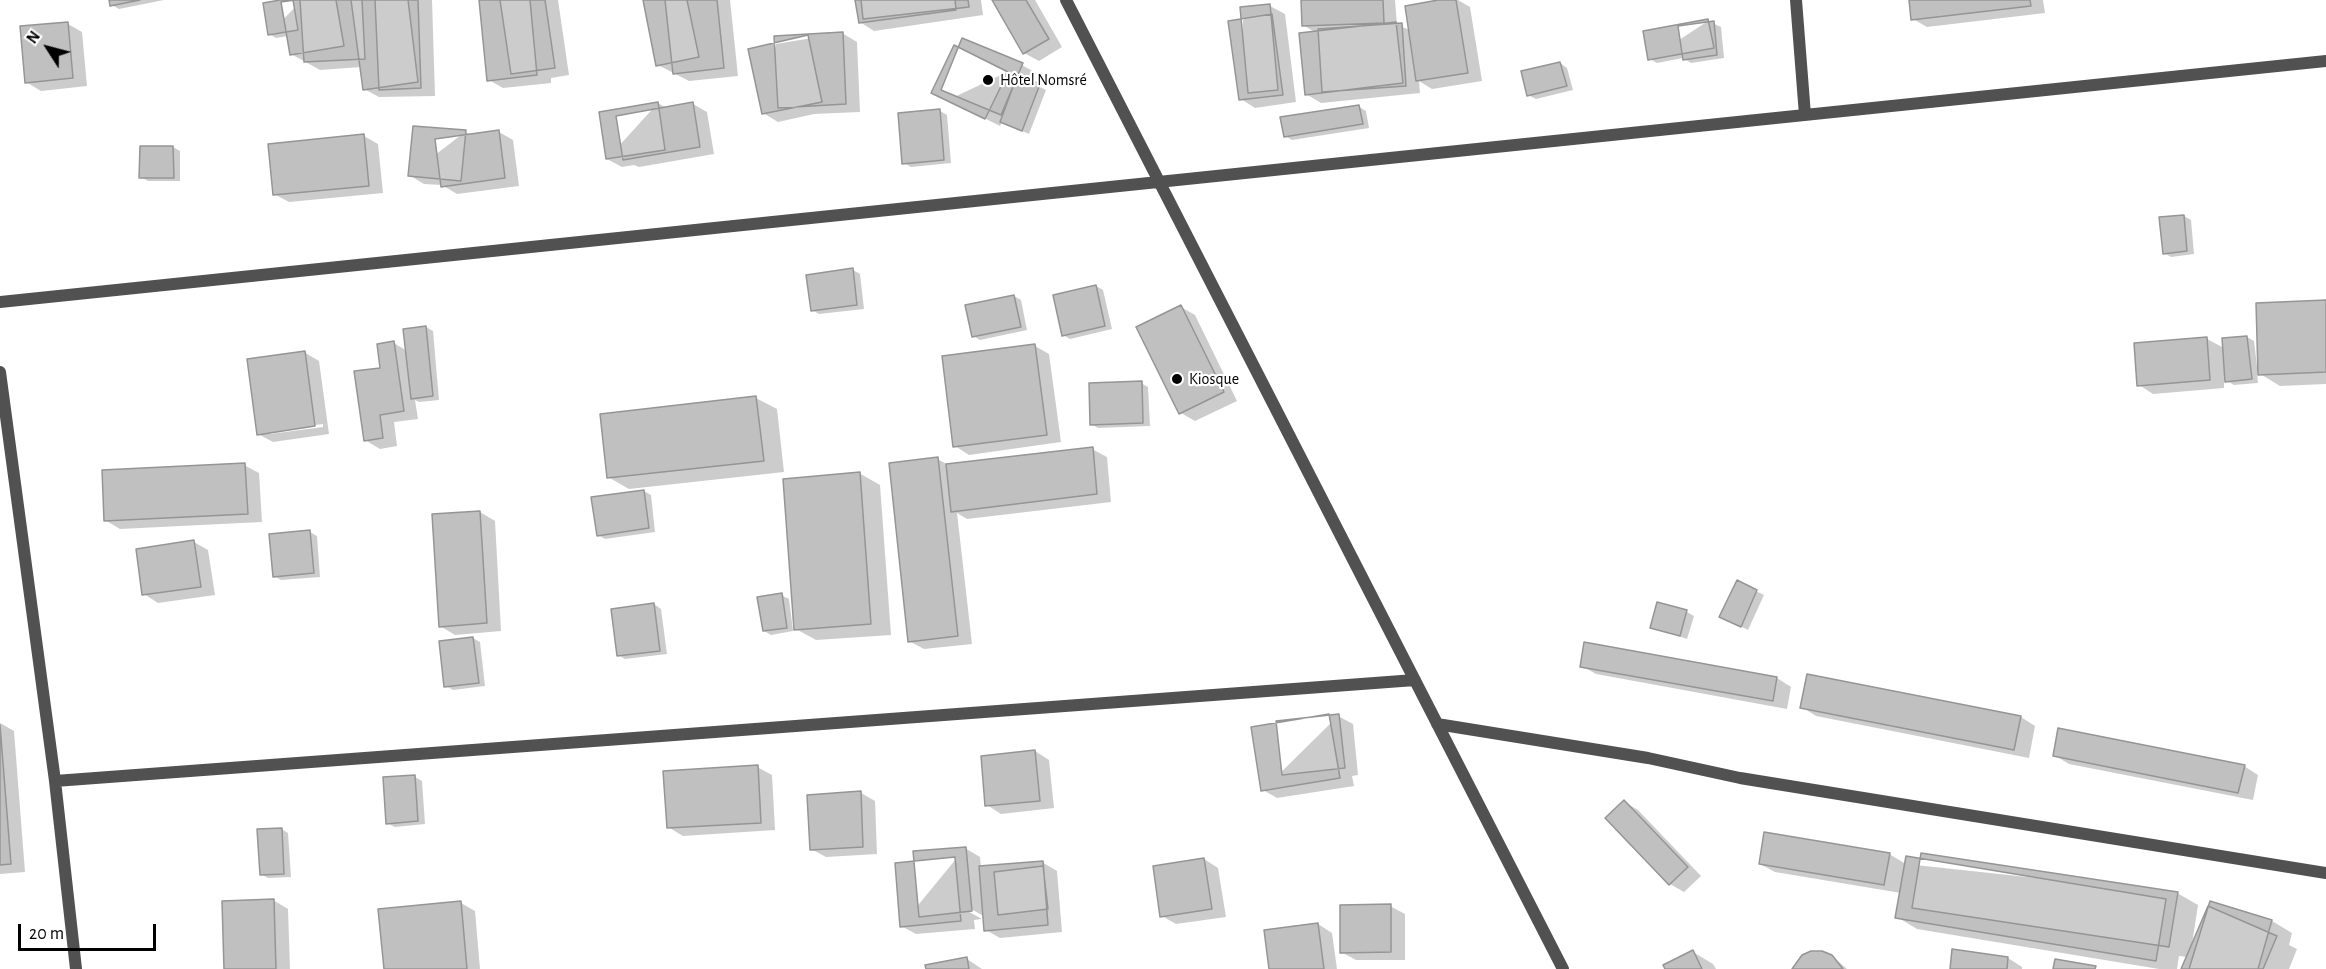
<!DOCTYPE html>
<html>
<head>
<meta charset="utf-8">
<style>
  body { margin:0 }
  #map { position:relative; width:2326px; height:969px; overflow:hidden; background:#fff; font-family:"Alegreya Sans",sans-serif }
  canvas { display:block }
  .north { position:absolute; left:18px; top:18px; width:60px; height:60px; -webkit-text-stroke:4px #fff; paint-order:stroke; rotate:306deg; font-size:16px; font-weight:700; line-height:24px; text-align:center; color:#000 }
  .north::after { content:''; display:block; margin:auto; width:21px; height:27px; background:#000; clip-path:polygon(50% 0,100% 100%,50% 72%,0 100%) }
  .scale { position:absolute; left:18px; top:924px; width:138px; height:27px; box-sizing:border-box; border:3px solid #000; border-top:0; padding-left:8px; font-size:18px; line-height:21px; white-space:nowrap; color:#000; -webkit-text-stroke:4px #fff; paint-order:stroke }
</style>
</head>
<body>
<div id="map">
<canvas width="2326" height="969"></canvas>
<div class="north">N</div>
<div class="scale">20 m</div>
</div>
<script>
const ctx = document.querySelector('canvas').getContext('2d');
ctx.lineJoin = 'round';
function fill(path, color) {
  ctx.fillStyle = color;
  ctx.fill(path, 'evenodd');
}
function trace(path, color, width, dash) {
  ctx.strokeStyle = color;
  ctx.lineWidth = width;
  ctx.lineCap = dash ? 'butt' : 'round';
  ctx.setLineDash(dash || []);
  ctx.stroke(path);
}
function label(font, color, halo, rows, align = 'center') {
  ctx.font = font + ' "Alegreya Sans",sans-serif';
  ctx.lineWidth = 4.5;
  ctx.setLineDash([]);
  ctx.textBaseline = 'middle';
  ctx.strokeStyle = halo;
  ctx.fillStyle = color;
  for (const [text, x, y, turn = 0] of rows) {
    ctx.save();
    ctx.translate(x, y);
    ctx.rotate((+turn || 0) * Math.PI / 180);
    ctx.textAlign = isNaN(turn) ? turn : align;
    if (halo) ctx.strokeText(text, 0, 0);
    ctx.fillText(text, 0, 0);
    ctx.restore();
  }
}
fill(new Path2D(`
  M 110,0 L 164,0 L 119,9 L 112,5 Z
  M 302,0 L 432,0 L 435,96 L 379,97 L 364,89 L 361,67 L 320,70 L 291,54 L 288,36 L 276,38 L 269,34 Z
  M 481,0 L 558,0 L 569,75 L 551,78 L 551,83 L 503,88 L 489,80 Z
  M 644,0 L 730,0 L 738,76 L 689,81 L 658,65 Z
  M 857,0 L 981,0 L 983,15 L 874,31 L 860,22 Z
  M 994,0 L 1035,0 L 1062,47 L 1039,61 L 1024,53 Z
  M 1303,0 L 1395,0 L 1397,25 L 1410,30 L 1447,0 L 1458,0 L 1470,7 L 1482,81 L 1432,89 L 1419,81 L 1420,93 L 1321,103 L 1306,94 L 1316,33 L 1303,25 Z
  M 1911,0 L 2043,0 L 2045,13 L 1927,27 L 1913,19 Z
  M 1270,6 L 1285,14 L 1296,102 L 1255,108 L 1241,99 L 1243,20 Z
  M 1708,21 L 1721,27 L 1724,58 L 1691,63 L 1683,58 L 1657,63 L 1650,59 Z
  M 68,24 L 82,32 L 87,86 L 41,91 L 26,82 Z
  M 842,33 L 857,42 L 860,112 L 814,114 L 778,122 L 763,113 L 776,44 Z
  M 1560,63 L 1567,68 L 1573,90 L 1536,99 L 1528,95 Z
  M 1022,65 L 1036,73 L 1032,83 L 1046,90 L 1029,134 L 1002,122 L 1000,126 L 948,100 Z
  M 658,103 L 666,108 L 693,104 L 707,112 L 714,154 L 639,167 L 634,165 L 622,167 L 607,159 Z
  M 1359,107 L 1366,111 L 1369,128 L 1292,140 L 1285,136 Z
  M 940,111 L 947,115 L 951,163 L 911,167 L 904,163 Z
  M 465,132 L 472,135 L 499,132 L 513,140 L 519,186 L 457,194 L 442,185 L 424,184 L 409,175 Z
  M 364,136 L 378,144 L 383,193 L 289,202 L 274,194 Z
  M 173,147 L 180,151 L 180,181 L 148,181 L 141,177 Z
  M 2184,216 L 2191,220 L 2194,254 L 2171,257 L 2164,253 Z
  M 853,270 L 860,274 L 864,309 L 819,314 L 812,310 Z
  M 1096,286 L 1103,290 L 1112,329 L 1070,339 L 1063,335 Z
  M 1014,296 L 1021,300 L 1027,330 L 980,340 L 973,336 Z
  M 2326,301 L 2326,384 L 2280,386 L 2257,372 L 2258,383 L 2234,385 L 2224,379 L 2224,388 L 2153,394 L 2139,385 L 2207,339 L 2224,348 L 2247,337 L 2254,341 L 2257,366 L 2259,366 Z
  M 1181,307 L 1195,315 L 1237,401 L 1195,421 L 1181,413 Z
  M 426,327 L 433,331 L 439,400 L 419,402 L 415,400 L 418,419 L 394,422 L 397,446 L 380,449 L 365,440 L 382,369 L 394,343 L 407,351 Z
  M 1035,346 L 1049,354 L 1061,442 L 969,455 L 955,446 Z
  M 304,352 L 319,361 L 329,434 L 273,442 L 258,434 ZM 323,424 L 323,427 L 270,434 L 270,431 Z
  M 1141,383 L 1148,387 L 1150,426 L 1098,428 L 1091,424 Z
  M 756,398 L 777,409 L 784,472 L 629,489 L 608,477 Z
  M 1092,449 L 1107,457 L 1111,502 L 967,519 L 957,513 L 972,644 L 924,649 L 909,641 L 937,459 L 949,465 Z
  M 244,465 L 259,473 L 262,522 L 120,529 L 105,520 Z
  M 859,473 L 880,485 L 891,635 L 816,640 L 796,629 Z
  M 644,491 L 651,495 L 655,532 L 605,539 L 598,535 Z
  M 480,512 L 495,521 L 501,631 L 455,635 L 440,626 Z
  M 310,532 L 317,536 L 320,577 L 281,580 L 274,576 Z
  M 194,542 L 208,550 L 215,595 L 158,603 L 144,594 Z
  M 1737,582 L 1764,595 L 1748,630 L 1728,620 Z
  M 781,595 L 789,599 L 793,631 L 771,635 L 764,631 Z
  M 654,604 L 661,609 L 667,654 L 625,659 L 618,655 Z
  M 1658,604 L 1687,612 L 1694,616 L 1687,639 L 1652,627 Z
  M 473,638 L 480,642 L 485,686 L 453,690 L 446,686 Z
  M 1586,644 L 1777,678 L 1791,687 L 1787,709 L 1596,674 L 1582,666 Z
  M 1808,676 L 2021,717 L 2035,726 L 2029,758 L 1816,716 L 1802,707 Z
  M 1338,716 L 1353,724 L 1358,775 L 1352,776 L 1354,786 L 1277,798 L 1263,790 Z
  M 0,723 L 14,731 L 25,872 L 0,874 Z
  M 1035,751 L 1049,760 L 1054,808 L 1001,814 L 987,805 Z
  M 2054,755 L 2244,766 L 2258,775 L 2253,800 L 2069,764 Z
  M 757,767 L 772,775 L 775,830 L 683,836 L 668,827 Z
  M 415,777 L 422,781 L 425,824 L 395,827 L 387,823 Z
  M 861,793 L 875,801 L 877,854 L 826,857 L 811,849 Z
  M 1624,802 L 1638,810 L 1701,876 L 1684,892 L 1670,884 Z
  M 281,829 L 288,833 L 291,877 L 268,878 L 261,874 Z
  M 965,848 L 980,857 L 981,868 L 1042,862 L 1057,871 L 1062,932 L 1000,938 L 986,930 L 985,917 L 966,906 L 964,909 L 982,919 L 974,920 L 975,929 L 916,934 L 901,926 Z
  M 1889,854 L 1906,864 L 2177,893 L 2198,905 L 2192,944 L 2211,902 L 2272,921 L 2292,933 L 2289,945 L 2297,949 L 2289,969 L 2182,969 L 2187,957 L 2179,956 L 2177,969 L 2159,969 L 1917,929 L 1897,917 L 1901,893 L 1775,872 L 1760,864 Z
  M 1204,859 L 1218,868 L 1226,917 L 1176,924 L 1162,916 Z
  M 273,900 L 288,909 L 290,969 L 226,969 Z
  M 461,903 L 475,911 L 480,969 L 385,969 Z
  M 1390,906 L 1405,914 L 1405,960 L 1356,960 L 1341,952 Z
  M 1318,924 L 1332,933 L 1337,969 L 1270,969 Z
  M 1693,952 L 1713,964 L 1716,969 L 1667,969 Z
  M 1803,956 L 1832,956 L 1847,969 L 1794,969 Z
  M 2008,958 L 2022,967 L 2022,969 L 1951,969 Z
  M 967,959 L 982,969 L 927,969 Z`), '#0003');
const building = new Path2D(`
  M 109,0 L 140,0 L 110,6 Z
  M 280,0 L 293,0 L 298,30 L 268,35 L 263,3 Z
  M 295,0 L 336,0 L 344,46 L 290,55 L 281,2 Z
  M 300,0 L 362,0 L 365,59 L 304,62 Z
  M 351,0 L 408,0 L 418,82 L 363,90 Z
  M 375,0 L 418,0 L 421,88 L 379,90 Z
  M 479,0 L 530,0 L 537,75 L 487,81 Z
  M 500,0 L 545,0 L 555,68 L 511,74 Z
  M 643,0 L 687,0 L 699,57 L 656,66 Z
  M 665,0 L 717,0 L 724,68 L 673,74 Z
  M 855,0 L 955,0 L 956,10 L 859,23 Z
  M 861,0 L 968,0 L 969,7 L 863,19 Z
  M 992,0 L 1026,0 L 1049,39 L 1023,54 Z
  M 1301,0 L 1383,0 L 1384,23 L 1302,26 Z
  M 1438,0 L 1456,0 L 1468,73 L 1416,81 L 1405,6 Z
  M 1909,0 L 2030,0 L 2031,6 L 1911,20 Z
  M 1270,4 L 1278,90 L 1248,93 L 1240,7 Z
  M 1272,14 L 1283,95 L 1239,100 L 1228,21 Z
  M 1708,19 L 1714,48 L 1648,60 L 1643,31 Z
  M 1714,21 L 1717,55 L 1683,60 L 1678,26 Z
  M 68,22 L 73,78 L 25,83 L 20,26 Z
  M 1396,22 L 1403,83 L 1305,95 L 1299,33 Z
  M 1402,23 L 1406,86 L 1322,92 L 1318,29 Z
  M 843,32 L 846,104 L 778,108 L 774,36 Z
  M 808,35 L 822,102 L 762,114 L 748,49 Z
  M 962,38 L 1023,63 L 1001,115 L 941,90 Z
  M 954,45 L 1008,72 L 985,119 L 931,93 Z
  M 1560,62 L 1567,86 L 1527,96 L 1521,71 Z
  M 1017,76 L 1040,84 L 1022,131 L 1000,122 Z
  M 658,102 L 665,150 L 606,159 L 599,112 Z
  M 693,102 L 700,147 L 623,160 L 616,116 Z
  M 1359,105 L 1363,124 L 1284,137 L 1280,117 Z
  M 940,109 L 944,160 L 902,164 L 898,113 Z
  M 413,126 L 466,130 L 461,181 L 408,176 Z
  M 499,130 L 505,178 L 441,187 L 435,139 Z
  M 364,134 L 369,186 L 273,195 L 268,144 Z
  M 140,146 L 173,146 L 174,178 L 139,178 Z
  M 2184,215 L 2187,251 L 2163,254 L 2159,217 Z
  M 853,268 L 857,305 L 811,311 L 806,275 Z
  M 1096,285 L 1105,326 L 1062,336 L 1053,295 Z
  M 1014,295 L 1021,327 L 972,337 L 965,305 Z
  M 2326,300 L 2326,372 L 2258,375 L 2256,303 Z
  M 1181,305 L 1224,392 L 1179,414 L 1136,327 Z
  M 426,326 L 433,396 L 411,399 L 403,329 Z
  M 2247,336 L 2252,379 L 2225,382 L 2222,338 Z
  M 2207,337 L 2210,380 L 2137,386 L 2134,343 Z
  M 394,341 L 404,411 L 380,415 L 383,438 L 364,441 L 354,371 L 380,368 L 377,344 Z
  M 1035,344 L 1047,435 L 953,447 L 942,356 Z
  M 305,351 L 315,426 L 257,435 L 247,359 Z
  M 1142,381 L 1143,423 L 1090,425 L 1089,383 Z
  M 756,396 L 764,461 L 607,478 L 600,414 Z
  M 1093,447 L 1097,494 L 951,512 L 946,464 Z
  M 938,457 L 958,636 L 908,642 L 889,463 Z
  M 245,463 L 248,514 L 104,521 L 102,470 Z
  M 860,472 L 871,624 L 794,630 L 783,479 Z
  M 644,490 L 649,528 L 597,536 L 591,497 Z
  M 480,511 L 487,623 L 439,627 L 432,514 Z
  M 310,530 L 314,573 L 273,577 L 269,534 Z
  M 194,540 L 201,587 L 142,595 L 136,549 Z
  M 1737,580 L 1757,590 L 1741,627 L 1719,617 Z
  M 782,593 L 787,628 L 763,631 L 757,597 Z
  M 1657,602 L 1687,610 L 1680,636 L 1650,628 Z
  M 654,603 L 660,651 L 617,656 L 611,609 Z
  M 473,637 L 479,683 L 444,687 L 439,641 Z
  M 1584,642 L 1777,677 L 1773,701 L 1580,667 Z
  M 1807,674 L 2021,716 L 2014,750 L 1800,708 Z
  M 1329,714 L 1340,778 L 1261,791 L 1251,727 Z
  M 1339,714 L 1345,768 L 1282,775 L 1276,721 Z
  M 0,725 L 11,864 L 0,865 Z
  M 2058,728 L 2245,765 L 2238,793 L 2053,756 Z
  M 1035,750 L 1040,801 L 985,806 L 981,756 Z
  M 758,765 L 761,823 L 667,828 L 663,771 Z
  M 415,775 L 418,821 L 386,824 L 383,777 Z
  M 861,791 L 863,847 L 810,850 L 807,795 Z
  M 1624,800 L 1688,867 L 1669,885 L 1605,818 Z
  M 282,828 L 284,874 L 260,875 L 257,829 Z
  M 1764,832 L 1890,853 L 1884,885 L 1759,864 Z
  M 966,847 L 972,911 L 919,917 L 913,851 Z
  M 1921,853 L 2178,892 L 2169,947 L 1912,908 Z
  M 1906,856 L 2166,899 L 2156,961 L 1895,918 Z
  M 955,857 L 961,921 L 900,927 L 895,863 Z
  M 1204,858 L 1212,909 L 1160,917 L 1153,866 Z
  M 1043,861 L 1048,925 L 984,931 L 979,866 Z
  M 1043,866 L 1048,909 L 998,915 L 994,872 Z
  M 274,899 L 276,969 L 224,969 L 222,901 Z
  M 461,901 L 467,969 L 384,969 L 378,909 Z
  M 2210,901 L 2272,920 L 2258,969 L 2189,969 Z
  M 1391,904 L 1391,952 L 1340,953 L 1340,905 Z
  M 2208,906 L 2277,936 L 2263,969 L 2181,969 Z
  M 1318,923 L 1324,969 L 1269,969 L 1264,930 Z
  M 1952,949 L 2008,957 L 2007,969 L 1950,969 Z
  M 1693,950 L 1702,969 L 1665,969 L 1663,965 Z
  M 1811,951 L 1822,951 L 1832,955 L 1843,969 L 1792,969 L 1802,955 Z
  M 967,957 L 969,969 L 926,969 L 925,965 Z
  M 2055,959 L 2096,966 L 2095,969 L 2053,969 Z`);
fill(building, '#c0c0c0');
trace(building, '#959595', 1.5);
trace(new Path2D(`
  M 1066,0 L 1563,969
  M 1796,0 L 1805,115
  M 0,302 L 2326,61
  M 0,372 L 55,781 L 76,969
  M 1437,724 L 1648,758 L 1740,778 L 2326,873
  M 55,781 L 1415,680`), '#515151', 12);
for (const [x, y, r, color] of [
  [988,80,6,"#000"],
  [1177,379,6,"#000"]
]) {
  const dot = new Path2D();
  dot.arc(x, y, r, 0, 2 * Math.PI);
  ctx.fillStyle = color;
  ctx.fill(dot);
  trace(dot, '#fff', 2);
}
label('16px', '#000', '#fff', [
  ["Hôtel Nomsré",1000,80],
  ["Kiosque",1189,379]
], 'left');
</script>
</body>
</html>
